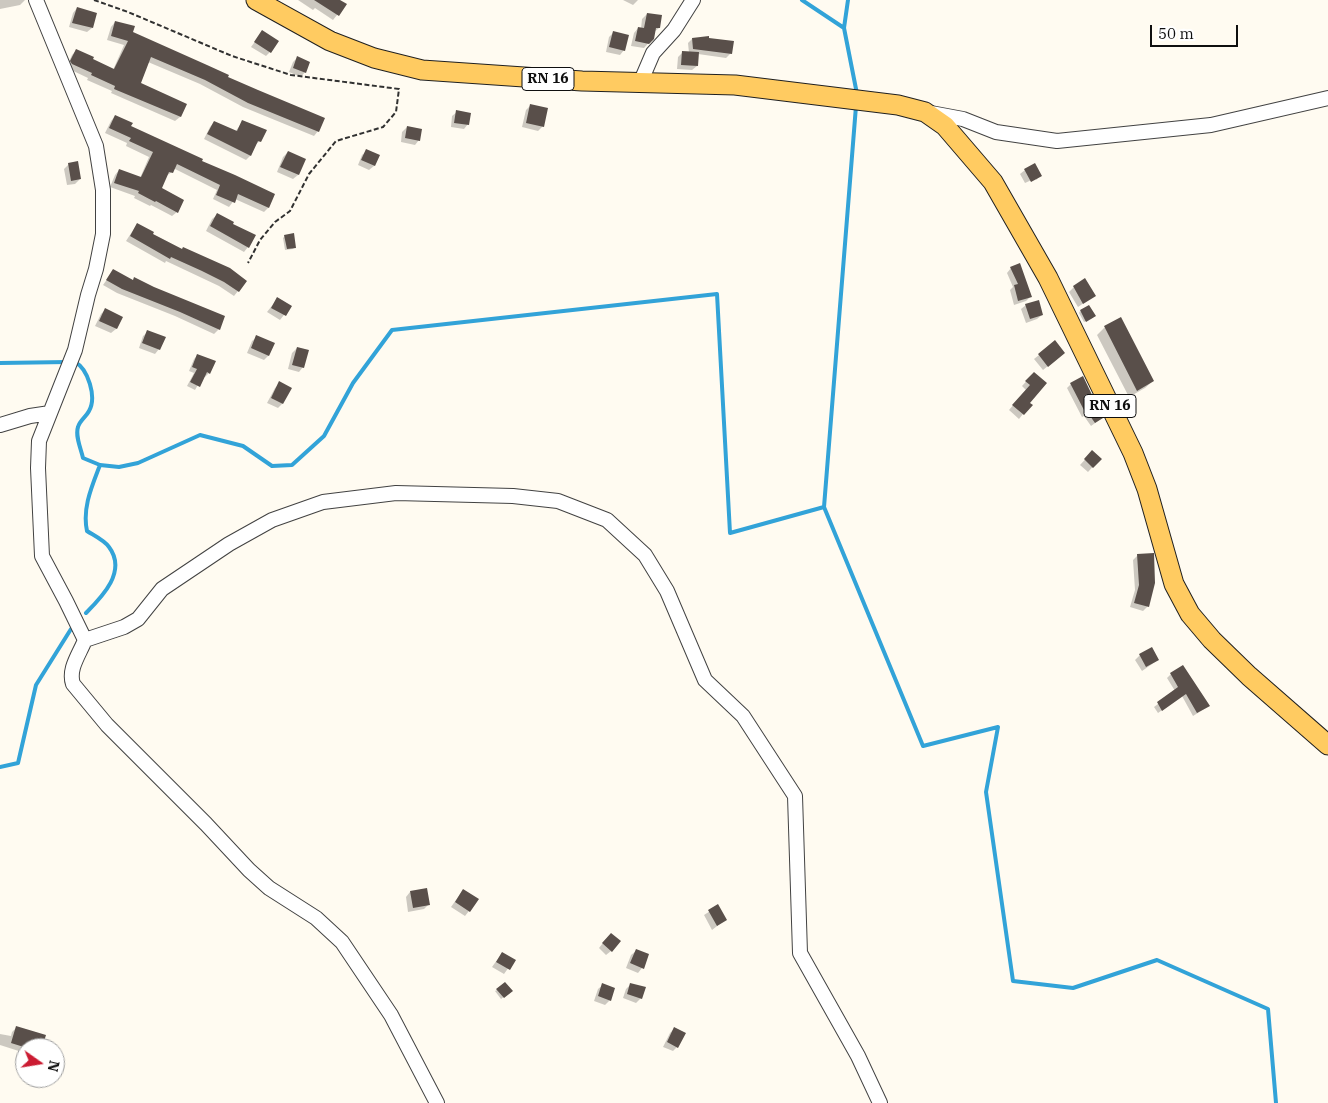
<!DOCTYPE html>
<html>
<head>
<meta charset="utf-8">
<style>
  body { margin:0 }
  #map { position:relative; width:1328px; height:1103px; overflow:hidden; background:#fffbf1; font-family:"IBM Plex Serif",serif }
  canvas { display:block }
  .north { position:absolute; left:15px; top:1038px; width:50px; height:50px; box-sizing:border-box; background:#fff; border:1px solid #9f9f9f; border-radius:50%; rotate:103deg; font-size:14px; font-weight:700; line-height:20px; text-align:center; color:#0f0f0f }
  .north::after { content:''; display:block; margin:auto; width:18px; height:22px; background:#cb1b32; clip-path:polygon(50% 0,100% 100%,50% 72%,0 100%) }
  .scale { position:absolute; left:1150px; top:25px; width:88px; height:22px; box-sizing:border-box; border:2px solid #0f0f0f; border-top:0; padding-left:6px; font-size:15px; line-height:18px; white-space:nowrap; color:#0f0f0f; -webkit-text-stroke:4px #fff; paint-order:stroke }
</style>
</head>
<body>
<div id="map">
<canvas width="1328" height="1103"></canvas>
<div class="north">N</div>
<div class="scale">50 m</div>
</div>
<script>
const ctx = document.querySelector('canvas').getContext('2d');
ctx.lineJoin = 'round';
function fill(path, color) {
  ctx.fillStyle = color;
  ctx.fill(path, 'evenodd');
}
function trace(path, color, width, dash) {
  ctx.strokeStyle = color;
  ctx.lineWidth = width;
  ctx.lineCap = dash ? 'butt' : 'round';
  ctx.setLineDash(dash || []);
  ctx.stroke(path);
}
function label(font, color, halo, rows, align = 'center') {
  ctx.font = font + ' "IBM Plex Serif",serif';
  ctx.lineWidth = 5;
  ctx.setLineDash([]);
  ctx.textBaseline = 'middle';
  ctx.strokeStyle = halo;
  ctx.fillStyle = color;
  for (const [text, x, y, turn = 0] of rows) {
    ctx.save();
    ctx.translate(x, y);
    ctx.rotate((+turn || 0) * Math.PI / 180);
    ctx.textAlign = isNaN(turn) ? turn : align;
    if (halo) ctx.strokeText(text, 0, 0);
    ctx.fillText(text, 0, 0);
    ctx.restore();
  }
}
fill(new Path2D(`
  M 0,0 L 25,0 L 20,5 L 0,9 Z
  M 298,0 L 338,0 L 345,5 L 333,20 L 315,8 L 313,10 Z
  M 623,0 L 638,0 L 633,5 Z
  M 77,8 L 92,28 L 87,32 L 69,27 L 73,13 Z
  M 647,14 L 659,28 L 654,32 L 653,38 L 644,48 L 631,46 L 634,33 L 638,28 L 641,29 L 642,19 Z
  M 115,22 L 132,33 L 226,78 L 318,131 L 314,136 L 243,107 L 200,84 L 148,62 L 139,84 L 185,104 L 180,117 L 175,121 L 111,93 L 112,91 L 87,80 L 88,78 L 67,68 L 67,66 L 72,55 L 76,51 L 91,60 L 113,70 L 124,45 L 107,40 L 111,27 Z
  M 262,32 L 270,52 L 266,56 L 251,47 Z
  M 614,32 L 624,50 L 620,55 L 606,52 L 609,37 Z
  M 692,39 L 731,53 L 726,58 L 698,54 L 697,66 L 692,70 L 677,69 L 678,57 L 683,52 L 689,53 L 688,43 Z
  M 297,58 L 305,72 L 301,77 L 289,72 L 293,62 Z
  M 530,106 L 543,126 L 538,131 L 522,127 L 526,110 Z
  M 457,112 L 468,124 L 464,129 L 451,127 L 452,116 Z
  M 115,116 L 130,127 L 200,162 L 274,195 L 268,208 L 264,212 L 235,199 L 229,207 L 213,199 L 217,190 L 173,168 L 172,172 L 166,176 L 160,188 L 177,212 L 172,216 L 151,205 L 150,206 L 134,198 L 135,196 L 110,187 L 115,175 L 119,170 L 140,178 L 149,157 L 126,146 L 127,143 L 105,133 L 111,121 Z
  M 243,121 L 260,141 L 255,145 L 250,156 L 246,160 L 204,139 L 210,127 L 214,122 L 235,132 Z
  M 407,127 L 419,140 L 415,145 L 401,142 L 402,132 Z
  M 367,151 L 378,156 L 374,166 L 369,170 L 358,165 L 362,155 Z
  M 288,152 L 305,160 L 298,175 L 293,179 L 277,172 L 283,157 Z
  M 69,164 L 80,179 L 75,184 L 67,185 L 64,169 Z
  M 1025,170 L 1040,176 L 1036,180 L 1036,178 L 1025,183 L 1020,174 Z
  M 217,215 L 248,247 L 244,252 L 206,231 L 212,219 Z
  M 137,224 L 152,234 L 246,281 L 234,296 L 219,286 L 166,261 L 165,263 L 126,241 Z
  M 285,236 L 295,247 L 293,249 L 285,250 L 283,238 Z
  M 1011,268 L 1031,296 L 1026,301 L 1014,305 L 1010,290 L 1013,287 L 1007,273 Z
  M 113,271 L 219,329 L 214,334 L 175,316 L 117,293 L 103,285 Z
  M 1074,287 L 1094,296 L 1078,307 L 1069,292 Z
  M 278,298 L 291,306 L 280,320 L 267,312 Z
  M 1026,305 L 1042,315 L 1037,319 L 1026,323 L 1021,309 Z
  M 105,310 L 121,318 L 116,329 L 111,333 L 95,326 L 101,314 Z
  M 1080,311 L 1092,318 L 1084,322 L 1079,313 Z
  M 1121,319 L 1153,381 L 1145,388 L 1129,397 L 1097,335 L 1104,328 Z
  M 148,332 L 159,349 L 155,354 L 139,348 L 143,336 Z
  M 257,337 L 273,344 L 268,356 L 264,360 L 247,353 L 252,341 Z
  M 297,348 L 303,367 L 299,372 L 288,369 L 292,353 Z
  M 198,355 L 209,373 L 205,377 L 203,376 L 195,390 L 187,386 L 194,373 L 189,371 L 194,359 Z
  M 1039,355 L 1059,357 L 1043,370 L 1034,359 Z
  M 1034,373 L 1028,403 L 1023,414 L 1019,419 L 1009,410 L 1026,390 L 1022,386 Z
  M 280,383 L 282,404 L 278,408 L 267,403 L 275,388 Z
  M 1071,384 L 1102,418 L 1091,426 L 1084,416 L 1082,417 L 1067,388 Z
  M 1092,452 L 1100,459 L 1088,472 L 1080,465 Z
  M 1138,555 L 1148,606 L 1143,611 L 1130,607 L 1135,590 L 1133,560 Z
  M 1140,655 L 1158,660 L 1142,671 L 1135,660 Z
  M 1171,674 L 1209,706 L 1193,716 L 1182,696 L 1158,713 L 1154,707 L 1175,691 L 1167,678 Z
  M 463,890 L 469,911 L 465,916 L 451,907 Z
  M 410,892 L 429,904 L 424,909 L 408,912 L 406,897 Z
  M 718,906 L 725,920 L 712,930 L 704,915 Z
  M 606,939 L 611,951 L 606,955 L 599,948 Z
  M 636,951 L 642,968 L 638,973 L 626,968 L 631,955 Z
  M 502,953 L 514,960 L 504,974 L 492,967 Z
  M 631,984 L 641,998 L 636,1003 L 623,998 L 626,989 Z
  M 603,985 L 610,1000 L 605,1005 L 594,1001 L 598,989 Z
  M 497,990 L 509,993 L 501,999 L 495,991 Z
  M 17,1027 L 40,1048 L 25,1048 L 25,1053 L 0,1045 L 0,1034 L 11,1036 L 12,1032 Z
  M 674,1029 L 677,1047 L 673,1051 L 663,1047 L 670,1033 Z`), '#0003');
trace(new Path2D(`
  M 802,0 L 844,28
  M 848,0 L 844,28 L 857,94
  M 856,106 L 824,507 L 923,746 L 998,727 L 986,792 L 1013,981 L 1073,988 L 1157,960 L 1268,1009 L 1276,1103
  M 75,362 C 88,369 97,397 89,411 C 86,417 80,420 78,427 C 75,436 81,449 83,458 L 100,465 L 119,467 L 138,463 L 200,435 L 243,446 L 272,466 L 292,465 L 324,436 L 353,383 L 392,330 L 717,294 L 730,533 L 824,507
  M 0,363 L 68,362
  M 86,613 C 103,596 127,571 109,547 C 104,540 93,535 87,531 C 82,508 92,486 100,465
  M 0,767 L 18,763 L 36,685 L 71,629`), '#32a3d8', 4);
fill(new Path2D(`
  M 314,0 L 340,0 L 347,4 L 339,16 Z
  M 77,7 L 97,13 L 93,28 L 72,23 Z
  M 647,13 L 662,15 L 660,28 L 656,28 L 654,39 L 649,44 L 635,41 L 638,27 L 644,28 Z
  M 115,21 L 135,26 L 133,32 L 207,65 L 229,75 L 228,77 L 258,90 L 325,118 L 319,132 L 248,103 L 205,80 L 151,57 L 141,83 L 187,104 L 181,117 L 114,89 L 115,86 L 91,75 L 92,73 L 72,64 L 70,61 L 76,49 L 94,57 L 93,59 L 114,69 L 128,41 L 111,36 Z
  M 262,30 L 279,41 L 271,53 L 254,42 Z
  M 613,31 L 629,35 L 625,51 L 609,47 Z
  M 709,36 L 709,38 L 734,41 L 732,54 L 693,49 L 692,38 Z
  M 682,51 L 699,52 L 698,66 L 681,65 Z
  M 297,56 L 310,62 L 306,73 L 293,68 Z
  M 530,104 L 548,108 L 544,127 L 526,123 Z
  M 456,110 L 471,113 L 469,125 L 454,123 Z
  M 115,115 L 133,123 L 131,126 L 203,159 L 202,161 L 235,175 L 275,194 L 269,208 L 238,194 L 235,203 L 216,195 L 220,185 L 177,164 L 173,173 L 169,172 L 162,188 L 184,200 L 178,213 L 156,201 L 155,202 L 138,193 L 139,191 L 114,183 L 119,169 L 141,177 L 153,152 L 129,141 L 131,138 L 109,128 Z
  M 242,120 L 267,130 L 261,142 L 258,141 L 251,156 L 207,134 L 214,121 L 237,131 Z
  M 407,126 L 422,129 L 420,141 L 405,138 Z
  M 366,149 L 380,155 L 375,166 L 361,160 Z
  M 288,151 L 306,159 L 299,175 L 280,167 Z
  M 78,161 L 81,179 L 71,181 L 68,163 Z
  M 1035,163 L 1042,176 L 1031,182 L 1024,169 Z
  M 217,213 L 234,222 L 233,224 L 256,235 L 249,248 L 210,226 Z
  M 137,223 L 154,232 L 153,234 L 182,249 L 183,247 L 230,268 L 247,281 L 239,292 L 224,282 L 202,271 L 171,257 L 170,259 L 130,236 Z
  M 294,233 L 296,248 L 287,249 L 284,235 Z
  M 1020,263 L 1032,297 L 1018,301 L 1014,285 L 1018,284 L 1010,267 Z
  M 113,269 L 133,280 L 134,277 L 154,287 L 225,316 L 220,330 L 180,312 L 122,289 L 106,280 Z
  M 1085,278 L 1096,296 L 1083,304 L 1073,286 Z
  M 277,297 L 292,306 L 286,316 L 271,308 Z
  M 1039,300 L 1043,315 L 1030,319 L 1025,304 Z
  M 1089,305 L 1096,316 L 1086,322 L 1080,310 Z
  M 105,308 L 123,317 L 117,329 L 99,321 Z
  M 1121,317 L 1154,381 L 1137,391 L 1104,326 Z
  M 147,330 L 166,337 L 160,350 L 142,343 Z
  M 256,335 L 275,343 L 269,356 L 251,348 Z
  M 1055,340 L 1065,353 L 1048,367 L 1038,354 Z
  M 297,347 L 309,350 L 304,368 L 292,365 Z
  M 197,354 L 216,361 L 210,374 L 207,372 L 200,387 L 190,382 L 197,369 L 192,367 Z
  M 1034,372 L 1047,383 L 1030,403 L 1033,405 L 1024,415 L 1012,405 L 1030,385 L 1025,381 Z
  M 1083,376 L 1103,418 L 1095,423 L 1088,413 L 1086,414 L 1070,383 Z
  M 279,381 L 292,388 L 283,404 L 271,398 Z
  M 1092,450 L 1102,459 L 1093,468 L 1084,459 Z
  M 1154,553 L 1155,583 L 1149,607 L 1134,603 L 1139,585 L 1137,554 Z
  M 1152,647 L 1159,660 L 1146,667 L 1139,654 Z
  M 1183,665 L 1210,706 L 1197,713 L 1186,694 L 1162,711 L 1157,702 L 1178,687 L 1170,673 Z
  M 427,888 L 430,905 L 413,908 L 410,891 Z
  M 463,889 L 479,899 L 470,912 L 455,902 Z
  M 718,904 L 727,920 L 717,926 L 708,910 Z
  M 611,933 L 621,941 L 612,952 L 602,943 Z
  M 636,949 L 649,954 L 644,969 L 630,963 Z
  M 502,952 L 516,960 L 510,970 L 496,962 Z
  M 505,982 L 513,991 L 504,998 L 496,989 Z
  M 602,983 L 615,988 L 611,1001 L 598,996 Z
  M 630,983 L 646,987 L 642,999 L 627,994 Z
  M 16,1026 L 46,1035 L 42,1048 L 27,1048 L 11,1043 Z
  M 674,1027 L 686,1033 L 678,1048 L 667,1042 Z`), '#594f4a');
const minor = new Path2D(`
  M 36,0 L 96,146 L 103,190 L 103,234 L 96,269 L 88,295 L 75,350 L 39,441 L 38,468 L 42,556 L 66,601 L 85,640 C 79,655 68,669 73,684 L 107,725 L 206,824 L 249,870 L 269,888 L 316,918 L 342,942 L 391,1015 L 437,1103
  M 641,81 L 653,53 L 674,30 L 693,0
  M 931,113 L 963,119 L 996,132 L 1057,141 L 1211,125 L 1328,98
  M 0,425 L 30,416 L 50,413
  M 85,640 L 124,627 L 138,619 L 162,589 L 229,544 L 272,520 L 323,502 L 396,493 L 513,496 L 558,501 L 607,520 L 645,555 L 667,591 L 705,680 L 743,716 L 795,796 L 800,953 L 858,1056 L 880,1103`);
const major = new Path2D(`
  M 256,0 L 330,41 L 374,58 L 422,70 L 582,81 L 735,85 L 898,105 L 925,112 L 945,126 L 993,182 L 1048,278 L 1133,453 L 1147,489 L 1174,584 L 1190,614 L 1212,640 L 1249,676 L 1328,745`);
trace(minor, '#424242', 16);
trace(major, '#202020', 21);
trace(new Path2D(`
  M 94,0 L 128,12 L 232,56 L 291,75 L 399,89 L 396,112 L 383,127 L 336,141 L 309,174 L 290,211 L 275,222 L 260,240 L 248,263`), '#313131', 2, [5, 2.5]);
trace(minor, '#fff', 14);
trace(major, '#ffcb61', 19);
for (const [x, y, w] of [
  [548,79,52],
  [1110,406,52]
]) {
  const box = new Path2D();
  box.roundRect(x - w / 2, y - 11.5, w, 23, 4);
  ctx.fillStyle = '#fff';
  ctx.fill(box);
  trace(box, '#0f0f0f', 1);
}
label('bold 14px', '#0f0f0f', null, [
  ["RN 16",548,79],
  ["RN 16",1110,406]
]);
</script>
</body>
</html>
